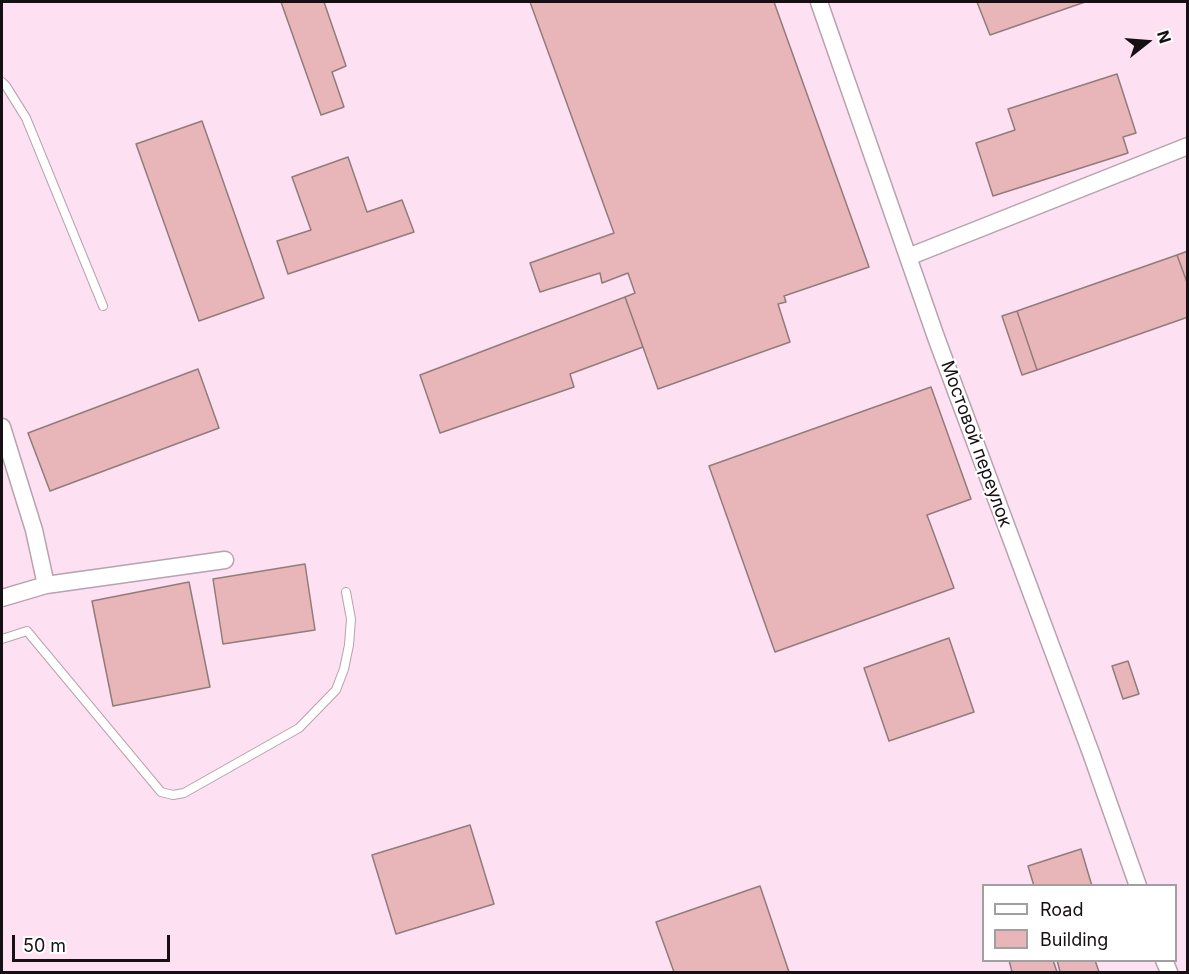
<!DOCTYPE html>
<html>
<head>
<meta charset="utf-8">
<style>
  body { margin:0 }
  #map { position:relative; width:1189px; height:974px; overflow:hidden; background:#fff2f9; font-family:Inter,sans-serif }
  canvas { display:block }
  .frame { position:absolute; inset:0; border:3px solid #160f13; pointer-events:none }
  .legend { position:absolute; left:982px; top:884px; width:195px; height:78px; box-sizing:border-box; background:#fff; border:2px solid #a29fa1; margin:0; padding:8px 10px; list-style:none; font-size:18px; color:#160f13 }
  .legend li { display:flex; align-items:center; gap:12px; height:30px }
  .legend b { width:30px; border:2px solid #a29fa1 }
  .north { position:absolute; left:1117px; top:12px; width:60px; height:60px; -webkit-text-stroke:4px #fff; paint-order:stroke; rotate:73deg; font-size:16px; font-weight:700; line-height:24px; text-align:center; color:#160f13 }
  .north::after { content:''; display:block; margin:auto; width:21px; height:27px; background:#160f13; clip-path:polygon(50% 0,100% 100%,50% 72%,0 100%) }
  .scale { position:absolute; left:12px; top:935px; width:158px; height:27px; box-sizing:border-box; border:3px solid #160f13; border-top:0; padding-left:8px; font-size:18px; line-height:21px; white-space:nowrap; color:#160f13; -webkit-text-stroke:4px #fff; paint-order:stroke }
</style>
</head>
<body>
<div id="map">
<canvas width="1189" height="974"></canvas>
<div class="frame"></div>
<ul class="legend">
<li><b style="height:8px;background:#fff"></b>Road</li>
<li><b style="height:16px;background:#e8b6b8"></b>Building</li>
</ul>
<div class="north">N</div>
<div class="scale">50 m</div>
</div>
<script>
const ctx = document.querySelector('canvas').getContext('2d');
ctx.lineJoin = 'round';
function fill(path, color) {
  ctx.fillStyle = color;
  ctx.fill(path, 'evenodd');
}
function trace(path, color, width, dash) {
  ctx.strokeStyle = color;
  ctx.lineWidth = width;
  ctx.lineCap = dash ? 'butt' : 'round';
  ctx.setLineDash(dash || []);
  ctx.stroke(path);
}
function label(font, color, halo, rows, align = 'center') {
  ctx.font = font + ' Inter,sans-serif';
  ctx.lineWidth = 4.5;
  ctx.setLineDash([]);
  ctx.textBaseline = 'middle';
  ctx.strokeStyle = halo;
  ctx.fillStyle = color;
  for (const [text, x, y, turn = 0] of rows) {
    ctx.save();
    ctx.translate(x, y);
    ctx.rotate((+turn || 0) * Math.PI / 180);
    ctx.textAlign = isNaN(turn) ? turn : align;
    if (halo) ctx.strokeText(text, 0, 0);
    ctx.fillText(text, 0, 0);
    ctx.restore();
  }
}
fill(new Path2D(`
  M 2,2 L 1187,2 L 1187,972 L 2,972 ZM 984,886 L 1176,886 L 1176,960 L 984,960 Z`), '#fde0f1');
const building = new Path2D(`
  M 281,2 L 324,2 L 346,66 L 332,72 L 344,107 L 321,115 Z
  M 530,2 L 774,2 L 869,267 L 784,296 L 786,302 L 778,304 L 790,342 L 658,389 L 625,297 L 635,293 L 628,273 L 602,283 L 600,273 L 540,292 L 530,263 L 614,233 Z
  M 977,2 L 1085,2 L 990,35 Z
  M 1117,74 L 1136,133 L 1123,137 L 1128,153 L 993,196 L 976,143 L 1015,130 L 1008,109 Z
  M 202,121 L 264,298 L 199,321 L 136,144 Z
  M 348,157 L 367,212 L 402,200 L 414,232 L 288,274 L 277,241 L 311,230 L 292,177 Z
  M 1188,251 L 1188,285 L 1177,255 Z
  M 1177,255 L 1188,285 L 1188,317 L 1037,370 L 1017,311 Z
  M 625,297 L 643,347 L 570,374 L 574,387 L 440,433 L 420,375 Z
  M 1017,311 L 1037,370 L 1022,375 L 1002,316 Z
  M 198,369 L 219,428 L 50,491 L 28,433 Z
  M 931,387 L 971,499 L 927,515 L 954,588 L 775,652 L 709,466 Z
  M 305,564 L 315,630 L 223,644 L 213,579 Z
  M 189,582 L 210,687 L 113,706 L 92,601 Z
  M 949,638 L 974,712 L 889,741 L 864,668 Z
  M 1128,661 L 1139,694 L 1123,699 L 1112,666 Z
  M 470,825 L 494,904 L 396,934 L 372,855 Z
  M 1081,849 L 1092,886 L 1034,886 L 1028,866 Z
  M 760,886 L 789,972 L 674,972 L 656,922 Z
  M 1009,960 L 1053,960 L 1057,972 L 1012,972 Z
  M 1057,960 L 1095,960 L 1099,972 L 1060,972 Z`);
fill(building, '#e8b6b8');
trace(building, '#927b7c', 1.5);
const lane = new Path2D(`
  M 2,82 L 6,86 L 26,118 L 103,306
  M 2,639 L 27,631 L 161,792 L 173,795 L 184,793 L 299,728 L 336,690 L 344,669 L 349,645 L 351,619 L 346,592`);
const street = new Path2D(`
  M 819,2 L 937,340 L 1091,753 L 1138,886
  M 908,257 L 1188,146
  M 2,427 L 34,530 L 46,585
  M 2,598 L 46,585 L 225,560
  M 1164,960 L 1169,972`);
trace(lane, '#b7a2ae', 10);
trace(street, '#b7a2ae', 19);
trace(lane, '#fff', 8);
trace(street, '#fff', 16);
label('18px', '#160f13', '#fff', [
  ["Мостовой переулок",976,444,70]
]);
</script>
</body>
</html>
